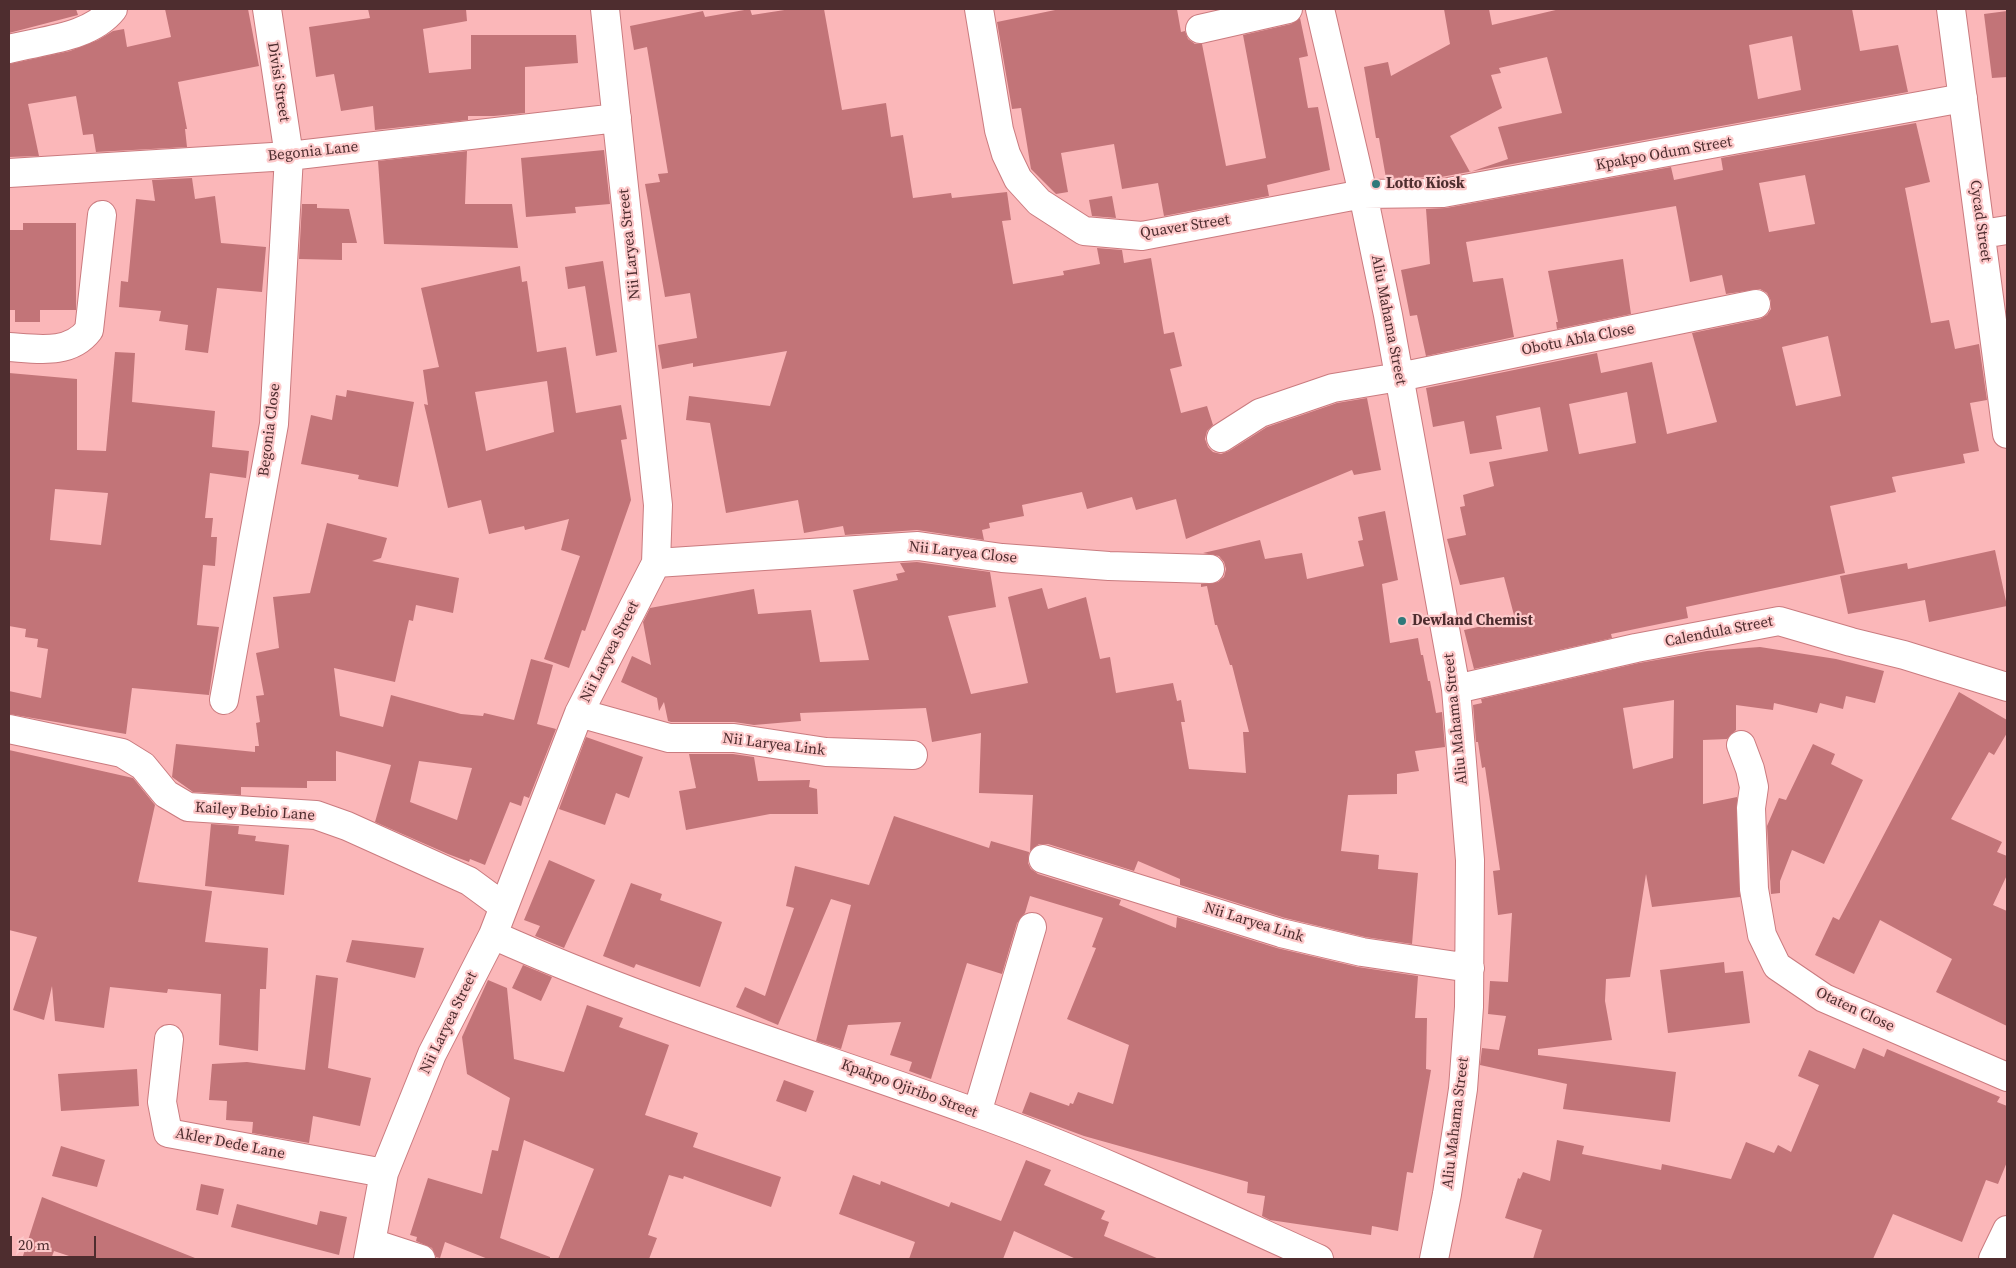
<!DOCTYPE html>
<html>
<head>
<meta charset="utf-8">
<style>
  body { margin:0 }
  #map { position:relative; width:2016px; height:1268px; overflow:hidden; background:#fbb7b9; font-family:"Source Serif 4",serif }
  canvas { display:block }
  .frame { position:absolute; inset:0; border:10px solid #4e2d2f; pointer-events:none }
  .scale { position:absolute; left:10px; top:1236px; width:86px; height:22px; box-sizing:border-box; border:2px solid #4e2d2f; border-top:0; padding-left:6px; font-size:15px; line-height:18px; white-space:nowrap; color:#4e2d2f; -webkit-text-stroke:4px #fdc9ca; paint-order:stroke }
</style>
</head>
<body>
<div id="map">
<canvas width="2016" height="1268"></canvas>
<div class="frame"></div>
<div class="scale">20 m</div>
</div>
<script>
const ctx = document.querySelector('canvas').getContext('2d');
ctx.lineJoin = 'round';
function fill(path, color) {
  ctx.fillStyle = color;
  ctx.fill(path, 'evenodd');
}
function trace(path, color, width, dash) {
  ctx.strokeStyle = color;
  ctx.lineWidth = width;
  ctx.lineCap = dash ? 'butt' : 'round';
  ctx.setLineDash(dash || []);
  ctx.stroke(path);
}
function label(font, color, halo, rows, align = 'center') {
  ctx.font = font + ' "Source Serif 4",serif';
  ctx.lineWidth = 4.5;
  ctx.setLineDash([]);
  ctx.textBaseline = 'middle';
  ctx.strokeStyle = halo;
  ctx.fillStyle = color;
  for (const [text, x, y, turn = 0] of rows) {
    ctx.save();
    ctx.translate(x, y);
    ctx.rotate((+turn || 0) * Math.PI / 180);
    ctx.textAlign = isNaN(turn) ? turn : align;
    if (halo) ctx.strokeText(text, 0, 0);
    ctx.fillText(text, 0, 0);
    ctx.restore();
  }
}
fill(new Path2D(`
  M 9,9 L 76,9 L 78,15 L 9,33 Z
  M 165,9 L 248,9 L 259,66 L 178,82 L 187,129 L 185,129 L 187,147 L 96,152 L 93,134 L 83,135 L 76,96 L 28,104 L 39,156 L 9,157 L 9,64 L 70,51 L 98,40 L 113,31 L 124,29 L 127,47 L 171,37 Z
  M 368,9 L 466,9 L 467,21 L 423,29 L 429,73 L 471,69 L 471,35 L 576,35 L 578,63 L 525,67 L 525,113 L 494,116 L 468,116 L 468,120 L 375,130 L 373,106 L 341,111 L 334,74 L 316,77 L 309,27 L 370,18 Z
  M 750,9 L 752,15 L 791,9 L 824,9 L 842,110 L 886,103 L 891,137 L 903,135 L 913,198 L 951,193 L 952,198 L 1007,192 L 1011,220 L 1002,221 L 1013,284 L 1064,275 L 1063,271 L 1100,264 L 1097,248 L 1122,250 L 1124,263 L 1151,258 L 1164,334 L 1174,332 L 1182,366 L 1170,369 L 1181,413 L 1207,406 L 1213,425 L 1207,431 L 1205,439 L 1208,447 L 1213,452 L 1221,454 L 1229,451 L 1267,427 L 1337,403 L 1367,398 L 1381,470 L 1354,475 L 1352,470 L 1186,539 L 1176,499 L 1136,510 L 1132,497 L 1087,509 L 1082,492 L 1022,505 L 1024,516 L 989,523 L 990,528 L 982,530 L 984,540 L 917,530 L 845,535 L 843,526 L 804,533 L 798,500 L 726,513 L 710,423 L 686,420 L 689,396 L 770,406 L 787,351 L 693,367 L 693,363 L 662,369 L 658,345 L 697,338 L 690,293 L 665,297 L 645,184 L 660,182 L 658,174 L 668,173 L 647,47 L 634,50 L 630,26 L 703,11 L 705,17 Z
  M 1060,9 L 1177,9 L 1181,32 L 1185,31 L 1188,39 L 1195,44 L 1202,44 L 1226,166 L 1266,158 L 1243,35 L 1291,24 L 1300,18 L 1308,56 L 1299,58 L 1308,108 L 1318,107 L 1330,170 L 1267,185 L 1269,196 L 1164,216 L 1158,183 L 1122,189 L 1114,144 L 1061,153 L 1068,192 L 1056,194 L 1031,169 L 1021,108 L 1012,109 L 997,22 Z
  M 1444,9 L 1489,9 L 1492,25 L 1560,9 L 1852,9 L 1860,51 L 1898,45 L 1908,92 L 1441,177 L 1386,178 L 1379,138 L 1376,138 L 1364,67 L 1388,62 L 1391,76 L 1450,44 ZM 1792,36 L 1801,90 L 1758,99 L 1749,45 ZM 1547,57 L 1562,113 L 1498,127 L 1508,159 L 1470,172 L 1450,136 L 1502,108 L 1491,75 L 1501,73 L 1499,68 Z
  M 2007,11 L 2007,77 L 1992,78 L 1984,14 Z
  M 1916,123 L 1930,182 L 1905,188 L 1931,323 L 1949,320 L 1955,349 L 1979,344 L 1987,400 L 1970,403 L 1979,451 L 1963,454 L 1965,463 L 1892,477 L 1896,492 L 1830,506 L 1845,573 L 1686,607 L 1688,618 L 1611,634 L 1612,638 L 1474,669 L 1464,630 L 1515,619 L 1504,577 L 1460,585 L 1447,539 L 1466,535 L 1460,507 L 1465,506 L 1463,495 L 1494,486 L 1489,462 L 1548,451 L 1540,407 L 1496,416 L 1502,449 L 1470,454 L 1464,421 L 1433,427 L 1426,388 L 1597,353 L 1601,373 L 1652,362 L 1667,434 L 1717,422 L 1692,333 L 1760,319 L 1767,315 L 1771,309 L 1771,301 L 1767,293 L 1760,289 L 1726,294 L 1722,275 L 1690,282 L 1676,206 L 1466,242 L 1473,282 L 1503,278 L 1514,337 L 1426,356 L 1417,315 L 1410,316 L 1401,270 L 1430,264 L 1426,209 L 1446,208 L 1671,167 L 1674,180 L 1723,170 L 1721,158 ZM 1805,175 L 1815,224 L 1769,232 L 1759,183 ZM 1828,336 L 1841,396 L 1796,406 L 1782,347 ZM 1627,392 L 1636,443 L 1579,454 L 1569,404 Z
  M 604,150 L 610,204 L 575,207 L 576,213 L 526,217 L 521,158 Z
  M 467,151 L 465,204 L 512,204 L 518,248 L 384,244 L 378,161 Z
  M 192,178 L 195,199 L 215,196 L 221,243 L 266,247 L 262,292 L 217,288 L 208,353 L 185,350 L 188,325 L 159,321 L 161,311 L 119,307 L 121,281 L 128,282 L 136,199 L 155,201 L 152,180 Z
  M 1112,196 L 1116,218 L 1092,216 L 1089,200 Z
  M 302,204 L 317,204 L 317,208 L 349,209 L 357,243 L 342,243 L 342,260 L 299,259 Z
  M 23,223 L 76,223 L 76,310 L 40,310 L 40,322 L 15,322 L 15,310 L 9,310 L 9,230 L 23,230 Z
  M 1623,259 L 1631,314 L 1557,329 L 1556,322 L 1558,322 L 1548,271 Z
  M 603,261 L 617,352 L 596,356 L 585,286 L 568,289 L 565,267 Z
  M 520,266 L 522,282 L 527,281 L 537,352 L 566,347 L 576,413 L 621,405 L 627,439 L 621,440 L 631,500 L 585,631 L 582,630 L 569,668 L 544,659 L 580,556 L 561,550 L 569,519 L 525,530 L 524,526 L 489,534 L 481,500 L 448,508 L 424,404 L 428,405 L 423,370 L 439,367 L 421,288 ZM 547,381 L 554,432 L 486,451 L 475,392 Z
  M 115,352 L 135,353 L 132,402 L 215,411 L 212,447 L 249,451 L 246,478 L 210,473 L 205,518 L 213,518 L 211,537 L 217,537 L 215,566 L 203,565 L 197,625 L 219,627 L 209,695 L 132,688 L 126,734 L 9,714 L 9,691 L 41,698 L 48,649 L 37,647 L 38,639 L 25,637 L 26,629 L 9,626 L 9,373 L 77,379 L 77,450 L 106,451 ZM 55,489 L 108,493 L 101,545 L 50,540 Z
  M 347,390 L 414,402 L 398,487 L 358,479 L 359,475 L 301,464 L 311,415 L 332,420 L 336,395 L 346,397 Z
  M 1385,511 L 1398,580 L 1382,584 L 1390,643 L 1418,638 L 1421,655 L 1423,655 L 1428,681 L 1430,681 L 1436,713 L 1442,712 L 1445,747 L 1415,751 L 1419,771 L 1397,774 L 1397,794 L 1348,795 L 1341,851 L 1379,855 L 1378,869 L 1418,873 L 1412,944 L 1365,937 L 1285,918 L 1180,885 L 1180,879 L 1138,861 L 1134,871 L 1048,844 L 1039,844 L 1030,851 L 1033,795 L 979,793 L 981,733 L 932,742 L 926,708 L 800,713 L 801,721 L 754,725 L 734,722 L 671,722 L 668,721 L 664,702 L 659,711 L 657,698 L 621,682 L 632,656 L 651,665 L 643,622 L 650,608 L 754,589 L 758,614 L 811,610 L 820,662 L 869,660 L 853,590 L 898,580 L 896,574 L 905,572 L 900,563 L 917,562 L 990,572 L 996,607 L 948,616 L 971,694 L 1028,683 L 1008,597 L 1042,588 L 1048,609 L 1086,597 L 1100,659 L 1110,657 L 1116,693 L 1173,683 L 1177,701 L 1181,700 L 1185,722 L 1181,722 L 1189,769 L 1246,773 L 1243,732 L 1249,732 L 1232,665 L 1230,665 L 1217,625 L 1215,625 L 1207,586 L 1201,587 L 1201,584 L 1218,582 L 1224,577 L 1226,569 L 1224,562 L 1219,556 L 1203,553 L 1260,540 L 1265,559 L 1302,553 L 1307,579 L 1364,566 L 1358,541 L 1363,540 L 1358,517 Z
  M 327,523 L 387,538 L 381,558 L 372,561 L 459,578 L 453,613 L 416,605 L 413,621 L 409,620 L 395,682 L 334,668 L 340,716 L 383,727 L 391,695 L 461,714 L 483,716 L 484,713 L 514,720 L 531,659 L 553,665 L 537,724 L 556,729 L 529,798 L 524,796 L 521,806 L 510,802 L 485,865 L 470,859 L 469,862 L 448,854 L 375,822 L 391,765 L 336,751 L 336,781 L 307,781 L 307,788 L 241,787 L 241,795 L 193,792 L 172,777 L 176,744 L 255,752 L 255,746 L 259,746 L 256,723 L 260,722 L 256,696 L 264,695 L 256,653 L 279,648 L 273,597 L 310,593 ZM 419,761 L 472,768 L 457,820 L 410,802 Z
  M 1995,550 L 2007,606 L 1929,622 L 1925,600 L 1848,614 L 1840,576 L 1907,563 L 1908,569 Z
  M 1760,647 L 1836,659 L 1884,671 L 1875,703 L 1846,696 L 1843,709 L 1820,703 L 1817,713 L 1774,703 L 1773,710 L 1736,705 L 1736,730 L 1727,739 L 1703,740 L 1703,804 L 1737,797 L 1740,897 L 1652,907 L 1646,874 L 1630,977 L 1606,979 L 1605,1001 L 1612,1040 L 1538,1049 L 1538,1055 L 1676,1072 L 1670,1122 L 1563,1109 L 1567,1084 L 1480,1065 L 1482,1048 L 1499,1050 L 1506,1016 L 1488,1014 L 1490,981 L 1508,982 L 1512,913 L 1498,915 L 1493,871 L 1500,870 L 1485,767 L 1482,768 L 1478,742 L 1476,742 L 1473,705 L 1482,703 L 1481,699 L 1639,663 L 1707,651 ZM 1674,700 L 1673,758 L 1633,769 L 1623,708 Z
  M 1959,692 L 2007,720 L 2007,733 L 1994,755 L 1989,752 L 1951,819 L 2002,842 L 1997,852 L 2007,856 L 2007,875 L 1993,905 L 2007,911 L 2007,1026 L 1936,992 L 1952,959 L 1880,920 L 1854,974 L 1815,955 L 1833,917 L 1839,920 Z
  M 586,737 L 643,757 L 629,798 L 616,793 L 605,825 L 559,809 Z
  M 1813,744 L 1835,754 L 1831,764 L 1863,780 L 1824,864 L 1792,850 L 1780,881 L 1780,893 L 1771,894 L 1767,826 L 1779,798 L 1786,800 Z
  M 9,750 L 133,778 L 155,805 L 138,882 L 212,891 L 205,942 L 268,948 L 266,989 L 260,989 L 258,1051 L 219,1045 L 221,994 L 168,989 L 167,993 L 110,987 L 104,1028 L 55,1021 L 52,986 L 44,1020 L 13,1010 L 37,937 L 9,930 Z
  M 689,754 L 733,754 L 754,757 L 758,781 L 810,780 L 809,787 L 817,789 L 818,814 L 770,814 L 686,830 L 679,791 L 696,788 Z
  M 894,816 L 989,848 L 991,841 L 1029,852 L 1028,863 L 1031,869 L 1038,874 L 1121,900 L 1119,905 L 1176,928 L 1177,917 L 1277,948 L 1358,967 L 1418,976 L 1415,1018 L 1427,1018 L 1426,1069 L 1431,1070 L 1413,1173 L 1407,1172 L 1398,1231 L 1372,1226 L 1371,1235 L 1270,1220 L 1262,1216 L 1265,1196 L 1247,1193 L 1248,1182 L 1084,1136 L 1022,1113 L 1030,1092 L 1069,1106 L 1070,1103 L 1073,1104 L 1078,1092 L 1113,1104 L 1129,1045 L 1067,1019 L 1096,948 L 1092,947 L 1103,918 L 1030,896 L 1025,913 L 1017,923 L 1002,974 L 967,963 L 931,1079 L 909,1071 L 912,1062 L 890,1055 L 901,1022 L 848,1025 L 841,1049 L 816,1041 L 851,905 L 831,899 L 778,1025 L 736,1007 L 745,987 L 765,996 L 794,908 L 786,906 L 795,866 L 869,885 Z
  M 211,824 L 239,826 L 238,834 L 256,836 L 255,841 L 289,845 L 284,895 L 205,886 Z
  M 549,860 L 595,880 L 564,948 L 535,936 L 540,926 L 524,920 Z
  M 631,883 L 662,894 L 660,900 L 722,922 L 700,987 L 636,964 L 634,968 L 603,956 Z
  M 352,940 L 424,948 L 415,978 L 346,962 Z
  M 1724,962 L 1725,973 L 1743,971 L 1750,1023 L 1668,1033 L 1660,970 Z
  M 523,965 L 552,977 L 541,1001 L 512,988 Z
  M 316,975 L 338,978 L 328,1068 L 371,1078 L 360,1126 L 313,1116 L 309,1143 L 252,1133 L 253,1122 L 226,1120 L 227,1101 L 209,1100 L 212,1064 L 247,1062 L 305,1070 Z
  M 488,980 L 507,988 L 514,1059 L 564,1072 L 587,1005 L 623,1018 L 619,1027 L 669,1045 L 645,1115 L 698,1133 L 693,1147 L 781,1177 L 771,1207 L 684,1176 L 683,1179 L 669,1175 L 648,1235 L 657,1238 L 649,1259 L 558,1259 L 594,1169 L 524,1140 L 500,1238 L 550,1257 L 550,1259 L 488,1259 L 445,1242 L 440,1258 L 436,1257 L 432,1248 L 416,1241 L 417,1237 L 410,1235 L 428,1178 L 482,1194 L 492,1150 L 498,1151 L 510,1098 L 467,1074 L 462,1037 Z
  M 1863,1048 L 1884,1057 L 1887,1049 L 2000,1097 L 1997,1102 L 2007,1106 L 2007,1162 L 1998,1184 L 1986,1180 L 1962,1242 L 1893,1214 L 1873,1259 L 1533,1259 L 1542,1230 L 1505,1218 L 1518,1178 L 1520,1179 L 1523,1172 L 1550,1181 L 1557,1140 L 1584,1146 L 1582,1154 L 1661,1170 L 1662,1164 L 1731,1179 L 1746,1142 L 1774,1153 L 1778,1145 L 1791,1152 L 1819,1085 L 1798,1076 L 1809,1050 L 1855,1069 Z
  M 137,1069 L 139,1106 L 61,1111 L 58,1074 Z
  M 784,1080 L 814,1091 L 806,1112 L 776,1101 Z
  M 61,1146 L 105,1160 L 97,1187 L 52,1176 Z
  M 1026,1160 L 1051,1170 L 1044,1185 L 1105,1211 L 1101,1219 L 1109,1222 L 1104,1236 L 1159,1259 L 1076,1259 L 1014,1231 L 1003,1259 L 909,1259 L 915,1242 L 839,1214 L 853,1175 L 880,1185 L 881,1181 L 949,1207 L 951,1202 L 1001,1221 Z
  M 201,1184 L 224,1189 L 218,1215 L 196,1210 Z
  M 42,1197 L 195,1258 L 195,1259 L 78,1259 L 54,1251 L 51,1259 L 22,1259 Z
  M 237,1204 L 317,1225 L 320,1211 L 347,1217 L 339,1255 L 231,1227 Z`), '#c27478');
const minor = new Path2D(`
  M 979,9 L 999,130 L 1006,154 L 1018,179 L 1039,202 L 1084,231 L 1142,236 L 1363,194 L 1443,193 L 1963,98
  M 1320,9 L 1363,194 L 1388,315 L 1456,689 L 1470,860 L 1469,1007 L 1463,1089 L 1447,1194 L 1434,1259
  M 1951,9 L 2007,434
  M 1200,29 L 1288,9
  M 9,49 C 43,40 90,38 113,9
  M 9,173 L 289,156 L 617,118
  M 1982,234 L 2007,230
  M 9,347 C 38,349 70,355 89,330 L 102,215
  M 1221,438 L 1260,413 L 1333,388 L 1399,377 L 1756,304
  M 656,563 L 918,546 L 1002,558 L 1109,566 L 1210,569
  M 1456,689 L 1636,648 L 1779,621 L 1851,642 L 1904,655 L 2007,687
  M 224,700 L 274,424 L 289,156 L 267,9
  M 579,713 L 669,738 L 734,738 L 826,752 L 913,755
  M 9,729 L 122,753 L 143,766 L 166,794 L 188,807 L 316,815 L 347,826 L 469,881 L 503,906
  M 1741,745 L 1750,769 L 1754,787 L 1751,808 L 1754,889 L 1762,935 L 1777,966 L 1824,998 L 2007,1077
  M 1043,859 L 1281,933 L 1362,952 L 1470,968
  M 493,935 C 649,1005 814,1054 974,1112 C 1092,1154 1206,1208 1319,1259
  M 169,1039 L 162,1102 L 168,1133 L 384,1173
  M 977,1113 L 1032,927
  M 372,1243 L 421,1259
  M 368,1259 L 384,1173 L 432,1054 L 493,935 L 579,713 L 656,563 L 658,505 L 605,9
  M 1993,1259 L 2007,1230`);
trace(minor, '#ca7b7f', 30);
trace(minor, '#fff', 28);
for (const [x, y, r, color] of [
  [1376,184,5,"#2f797a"],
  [1402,621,5,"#2f797a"]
]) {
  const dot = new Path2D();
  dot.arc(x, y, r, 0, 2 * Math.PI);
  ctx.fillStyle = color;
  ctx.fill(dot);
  trace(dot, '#fdc9ca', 2);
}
label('15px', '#4e2d2f', '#fdc9ca', [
  ["Divisi Street",278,82,81],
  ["Begonia Lane",313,152,-6],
  ["Kpakpo Odum Street",1664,154,-10],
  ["Cycad Street",1980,221,82],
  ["Quaver Street",1185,227,-9],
  ["Nii Laryea Street",630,244,-96],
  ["Aliu Mahama Street",1388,320,79],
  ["Obotu Abla Close",1578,340,-11],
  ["Begonia Close",270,430,-83],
  ["Nii Laryea Close",963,553,6],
  ["Calendula Street",1719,632,-11],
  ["Nii Laryea Street",610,652,-63],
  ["Aliu Mahama Street",1456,719,-96],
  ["Nii Laryea Link",774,745,7],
  ["Kailey Bebio Lane",255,812,4],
  ["Nii Laryea Link",1254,923,17],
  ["Otaten Close",1855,1010,25],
  ["Nii Laryea Street",449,1023,-64],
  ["Kpakpo Ojiribo Street",909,1089,20],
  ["Aliu Mahama Street",1456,1123,-83],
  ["Akler Dede Lane",230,1144,11]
]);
label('bold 15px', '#4e2d2f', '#fdc9ca', [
  ["Lotto Kiosk",1386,184],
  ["Dewland Chemist",1412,621]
], 'left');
</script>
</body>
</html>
